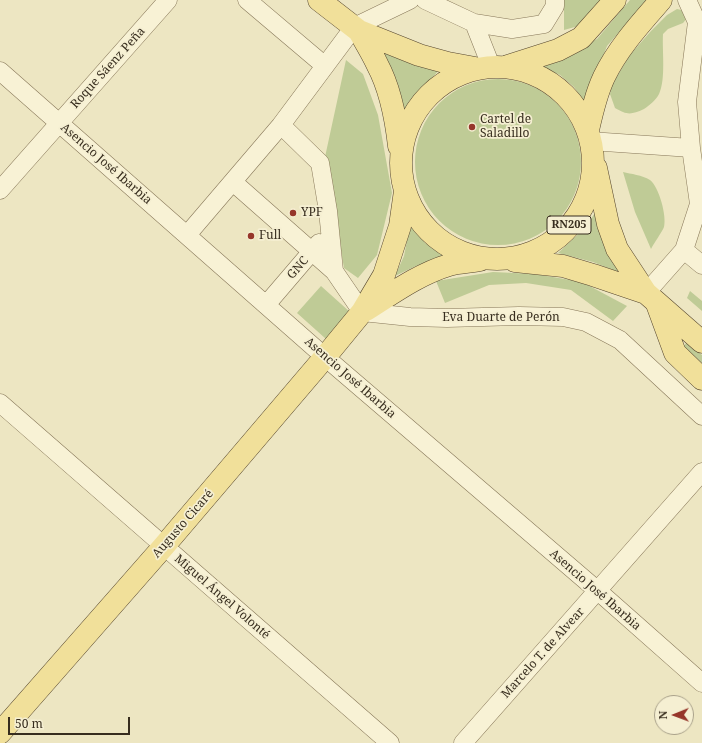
<!DOCTYPE html>
<html>
<head>
<meta charset="utf-8">
<style>
  body { margin:0 }
  #map { position:relative; width:702px; height:743px; overflow:hidden; background:#ede6c2; font-family:"Noto Serif",serif }
  canvas { display:block }
  .north { position:absolute; left:654px; top:695px; width:40px; height:40px; box-sizing:border-box; background:#f5efd2; border:1px solid #a9a18a; border-radius:50%; rotate:269deg; font-size:11px; font-weight:700; line-height:16px; text-align:center; color:#372d1e }
  .north::after { content:''; display:block; margin:auto; width:14px; height:18px; background:#96362a; clip-path:polygon(50% 0,100% 100%,50% 72%,0 100%) }
  .scale { position:absolute; left:8px; top:717px; width:122px; height:18px; box-sizing:border-box; border:2px solid #372d1e; border-top:0; padding-left:5px; font-size:12px; line-height:14px; white-space:nowrap; color:#372d1e; -webkit-text-stroke:3px #f5efd2; paint-order:stroke }
</style>
</head>
<body>
<div id="map">
<canvas width="702" height="743"></canvas>
<div class="north">N</div>
<div class="scale">50 m</div>
</div>
<script>
const ctx = document.querySelector('canvas').getContext('2d');
ctx.lineJoin = 'round';
function fill(path, color) {
  ctx.fillStyle = color;
  ctx.fill(path, 'evenodd');
}
function trace(path, color, width, dash) {
  ctx.strokeStyle = color;
  ctx.lineWidth = width;
  ctx.lineCap = dash ? 'butt' : 'round';
  ctx.setLineDash(dash || []);
  ctx.stroke(path);
}
function label(font, color, halo, rows, align = 'center') {
  ctx.font = font + ' "Noto Serif",serif';
  ctx.lineWidth = 3.5;
  ctx.setLineDash([]);
  ctx.textBaseline = 'middle';
  ctx.strokeStyle = halo;
  ctx.fillStyle = color;
  for (const [text, x, y, turn = 0] of rows) {
    ctx.save();
    ctx.translate(x, y);
    ctx.rotate((+turn || 0) * Math.PI / 180);
    ctx.textAlign = isNaN(turn) ? turn : align;
    if (halo) ctx.strokeText(text, 0, 0);
    ctx.fillText(text, 0, 0);
    ctx.restore();
  }
}
fill(new Path2D(`
  M 564,0 L 605,0 L 582,25 L 564,30 Z
  M 630,0 L 647,0 L 607,46 L 592,84 L 586,105 L 574,87 L 560,75 L 540,66 L 597,39 Z
  M 677,9 L 686,11 L 688,17 L 683,23 L 668,29 L 663,34 C 662,51 666,79 659,94 C 656,100 650,105 644,109 C 631,115 627,115 615,108 L 610,94 L 612,85 L 629,56 L 651,31 L 667,15 Z
  M 379,48 L 440,69 L 423,88 L 404,110 Z
  M 346,60 L 363,74 L 378,115 L 392,193 L 377,255 L 358,278 L 344,268 L 325,157 Z
  M415 162a83 83 0 1 1 166 0a83 83 0 1 1-166 0Z
  M 623,172 C 631,174 642,175 650,180 C 659,187 667,216 664,227 C 662,232 654,243 651,249 L 635,212 Z
  M 596,211 L 623,274 L 593,262 L 558,253 L 586,227 Z
  M 411,220 L 425,243 L 454,257 L 416,266 L 395,276 L 404,256 Z
  M 493,272 L 535,274 L 582,282 L 627,306 L 613,321 L 571,290 L 526,283 L 489,285 L 445,303 L 436,281 Z
  M 321,286 L 350,312 L 326,339 L 297,313 Z
  M 690,291 L 702,301 L 702,311 L 687,298 Z
  M 687,342 L 702,355 L 702,363 L 683,347 Z`), '#bfcb96');
const minor = new Path2D(`
  M 247,0 L 325,66
  M 410,0 L 354,27 L 281,125 L 320,163 L 328,211 L 334,271 L 362,312 L 410,317 L 447,318 L 519,316 L 563,317 L 586,322 L 620,340 L 702,416
  M 425,0 L 474,23 L 512,29 L 544,24 L 555,6 L 555,0
  M 474,23 L 491,66
  M 0,71 L 325,357 L 598,591 L 702,683
  M 590,141 L 691,148
  M 233,182 L 334,271
  M 0,190 L 168,0
  M 187,235 L 281,125
  M 684,250 L 702,265
  M 646,293 L 684,250 L 699,204 L 691,148 L 687,102 L 697,22 L 687,0
  M 266,305 L 319,243
  M 0,403 L 390,743
  M 463,743 L 702,472`);
const major = new Path2D(`
  M 319,0 L 359,31 L 419,55 L 448,63 L 475,68
  M 359,31 C 365,42 372,53 377,64 C 390,88 396,119 399,146
  M 508,66 L 558,50 L 581,38 L 615,0
  M401 163a96 96 0 1 1 192 0a96 96 0 1 1-192 0Z
  M 588,130 C 592,112 596,94 604,77 C 618,48 640,24 661,0
  M 596,168 L 608,224 L 617,249 L 646,293 L 702,342
  M 515,261 L 563,266 L 593,275 L 646,293
  M 657,304 L 675,353 L 702,379
  M 366,310 C 393,293 419,274 449,265 C 459,262 470,262 480,260
  M 0,733 L 164,546 L 325,357 L 362,312 L 384,275 L 400,226 L 405,191`);
trace(minor, '#877759', 19);
trace(major, '#55452e', 23);
trace(minor, '#f8f2d5', 18);
trace(major, '#f1e09a', 22);
for (const [x, y, r, color] of [
  [472,127,4,"#96362a"],
  [293,213,4,"#96362a"],
  [251,236,4,"#96362a"]
]) {
  const dot = new Path2D();
  dot.arc(x, y, r, 0, 2 * Math.PI);
  ctx.fillStyle = color;
  ctx.fill(dot);
  trace(dot, '#f5efd2', 1.5);
}
for (const [x, y, w] of [
  [569,225,44]
]) {
  const box = new Path2D();
  box.roundRect(x - w / 2, y - 9, w, 18, 3);
  ctx.fillStyle = '#f5efd2';
  ctx.fill(box);
  trace(box, '#372d1e', 1);
}
label('bold 11px', '#372d1e', null, [
  ["RN205",569,225]
]);
label('12px', '#372d1e', '#f5efd2', [
  ["Roque Sáenz Peña",108,68,-48],
  ["Asencio José Ibarbia",106,164,41],
  ["GNC",298,268,-49],
  ["Eva Duarte de Perón",501,318],
  ["Asencio José Ibarbia",350,378,41],
  ["Augusto Cicaré",183,524,-49],
  ["Asencio José Ibarbia",595,590,41],
  ["Miguel Ángel Volonté",222,597,41],
  ["Marcelo T. de Alvear",543,653,-48]
]);
label('12px', '#372d1e', '#f5efd2', [
  ["Cartel de",480,120],
  ["Saladillo",480,134],
  ["YPF",301,213],
  ["Full",259,236]
], 'left');
</script>
</body>
</html>
